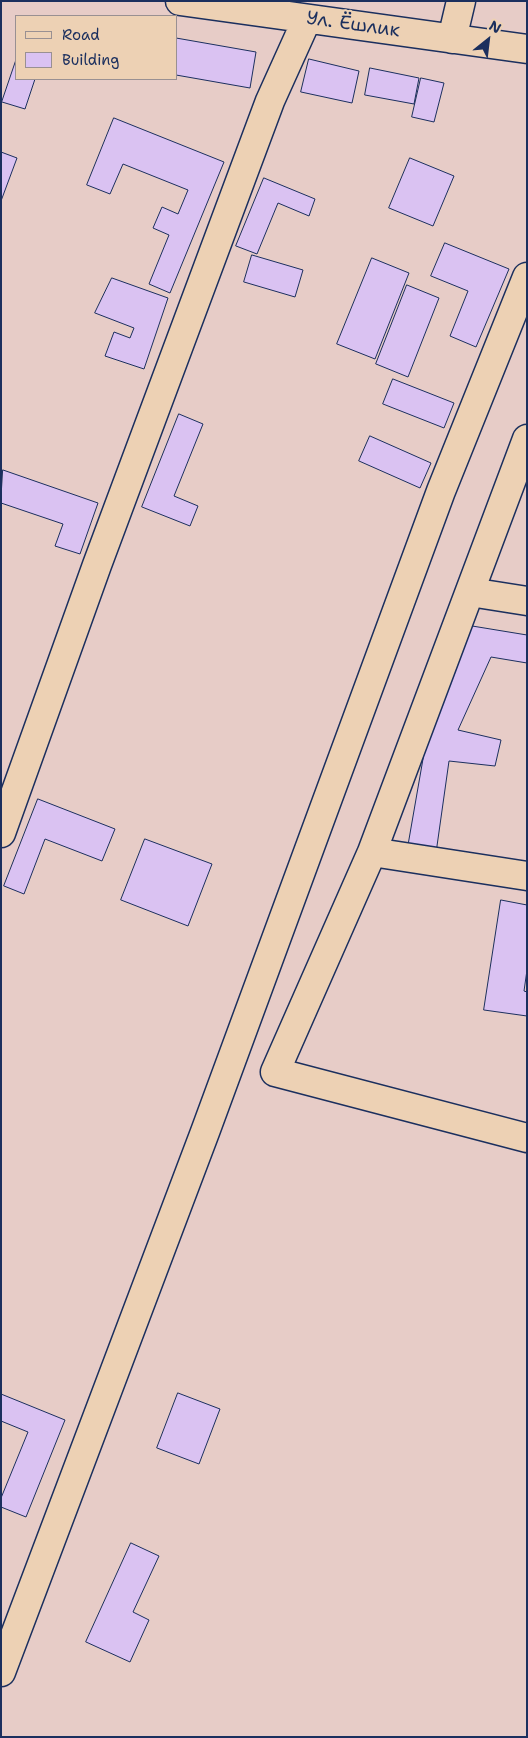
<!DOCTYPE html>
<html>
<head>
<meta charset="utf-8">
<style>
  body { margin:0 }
  #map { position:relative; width:528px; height:1738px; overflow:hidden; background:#e7ccc7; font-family:"Shantell Sans",sans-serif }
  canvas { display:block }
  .frame { position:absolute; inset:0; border:2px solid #1b2f5e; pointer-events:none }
  .legend { position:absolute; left:15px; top:15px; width:162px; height:65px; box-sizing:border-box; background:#edd1b4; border:1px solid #999092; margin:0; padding:6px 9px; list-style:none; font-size:15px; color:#1b2f5e }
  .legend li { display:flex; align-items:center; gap:10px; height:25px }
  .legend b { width:25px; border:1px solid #999092 }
  .north { position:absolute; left:463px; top:15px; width:50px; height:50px; -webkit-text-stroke:4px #edd1b4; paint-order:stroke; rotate:29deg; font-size:14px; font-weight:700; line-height:20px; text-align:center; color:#1b2f5e }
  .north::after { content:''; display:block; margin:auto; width:18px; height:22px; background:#1b2f5e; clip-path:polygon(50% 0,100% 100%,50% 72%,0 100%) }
</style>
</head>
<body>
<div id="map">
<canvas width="528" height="1738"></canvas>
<div class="frame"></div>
<ul class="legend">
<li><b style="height:6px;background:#edd1b4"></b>Road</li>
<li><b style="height:14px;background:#dac2f2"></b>Building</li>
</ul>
<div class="north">N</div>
</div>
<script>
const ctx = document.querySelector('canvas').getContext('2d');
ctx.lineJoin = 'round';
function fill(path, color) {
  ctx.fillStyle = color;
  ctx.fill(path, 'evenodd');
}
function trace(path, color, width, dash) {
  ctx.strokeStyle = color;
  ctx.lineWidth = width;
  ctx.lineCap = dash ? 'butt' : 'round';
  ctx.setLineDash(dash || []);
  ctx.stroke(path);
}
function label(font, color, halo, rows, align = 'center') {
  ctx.font = font + ' "Shantell Sans",sans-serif';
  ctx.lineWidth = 4;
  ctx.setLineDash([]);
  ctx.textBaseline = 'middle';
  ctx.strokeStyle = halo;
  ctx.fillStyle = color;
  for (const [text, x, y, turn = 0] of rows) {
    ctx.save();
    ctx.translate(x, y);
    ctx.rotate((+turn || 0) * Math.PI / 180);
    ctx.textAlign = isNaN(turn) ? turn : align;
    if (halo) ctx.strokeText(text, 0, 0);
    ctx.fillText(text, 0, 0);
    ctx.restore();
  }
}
const building = new Path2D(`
  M 176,38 L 256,52 L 250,88 L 176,75 Z
  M 309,59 L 359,71 L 352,103 L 301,92 Z
  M 16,60 L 16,79 L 35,79 L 25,109 L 2,102 Z
  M 370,68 L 419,78 L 414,104 L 365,95 Z
  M 421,78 L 444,83 L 434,122 L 412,117 Z
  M 114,118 L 224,162 L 170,293 L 149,284 L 169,235 L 153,228 L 162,207 L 178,214 L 188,190 L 123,164 L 110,194 L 87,185 Z
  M 1,152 L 17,158 L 1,201 Z
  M 410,158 L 454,176 L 433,226 L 389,208 Z
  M 264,178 L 315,199 L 309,216 L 278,203 L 257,254 L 236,246 Z
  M 445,243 L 509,269 L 476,347 L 450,336 L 468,291 L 431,276 Z
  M 252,255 L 303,270 L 295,297 L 244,282 Z
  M 372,258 L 409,273 L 375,359 L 337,344 Z
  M 112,278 L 168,298 L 144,369 L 105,356 L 114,332 L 130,338 L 134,328 L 95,313 Z
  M 407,285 L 439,298 L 408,377 L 376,364 Z
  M 393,379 L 454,403 L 444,428 L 383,404 Z
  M 179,414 L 203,424 L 174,496 L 198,506 L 190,526 L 142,507 Z
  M 370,436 L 431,463 L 420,488 L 359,461 Z
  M 3,470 L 98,503 L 80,554 L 55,546 L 63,524 L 1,503 Z
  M 466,625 L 527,635 L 527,663 L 491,657 L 458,730 L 501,740 L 495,766 L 449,761 L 436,853 L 408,845 L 427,736 Z
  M 38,799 L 115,829 L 102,861 L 45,839 L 24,894 L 4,886 Z
  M 145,839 L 212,864 L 188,926 L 121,900 Z
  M 501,900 L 527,905 L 527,970 L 524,991 L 527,992 L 527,1016 L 484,1010 Z
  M 178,1393 L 220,1409 L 199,1464 L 157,1448 Z
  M 1,1394 L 65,1420 L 26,1517 L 1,1507 L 1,1498 L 28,1432 L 1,1421 Z
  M 131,1543 L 159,1556 L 133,1612 L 149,1620 L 130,1662 L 86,1642 Z`);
fill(building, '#dac2f2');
trace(building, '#1b2f5e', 1);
const minor = new Path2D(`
  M 180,1 L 527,49
  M 452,39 L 461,1
  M 527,439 L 372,852 L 275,1072 L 527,1138
  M 470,592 L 527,601
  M 1,833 L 97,565 L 270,101 L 307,19
  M 372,852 L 527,876
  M 1,1672 L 205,1132 L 441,491 L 527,277`);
trace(minor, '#1b2f5e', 31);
trace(minor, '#edd1b4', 28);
label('19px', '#1b2f5e', '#edd1b4', [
  ["Ул. Ёшлик",353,25,8]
]);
</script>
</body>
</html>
